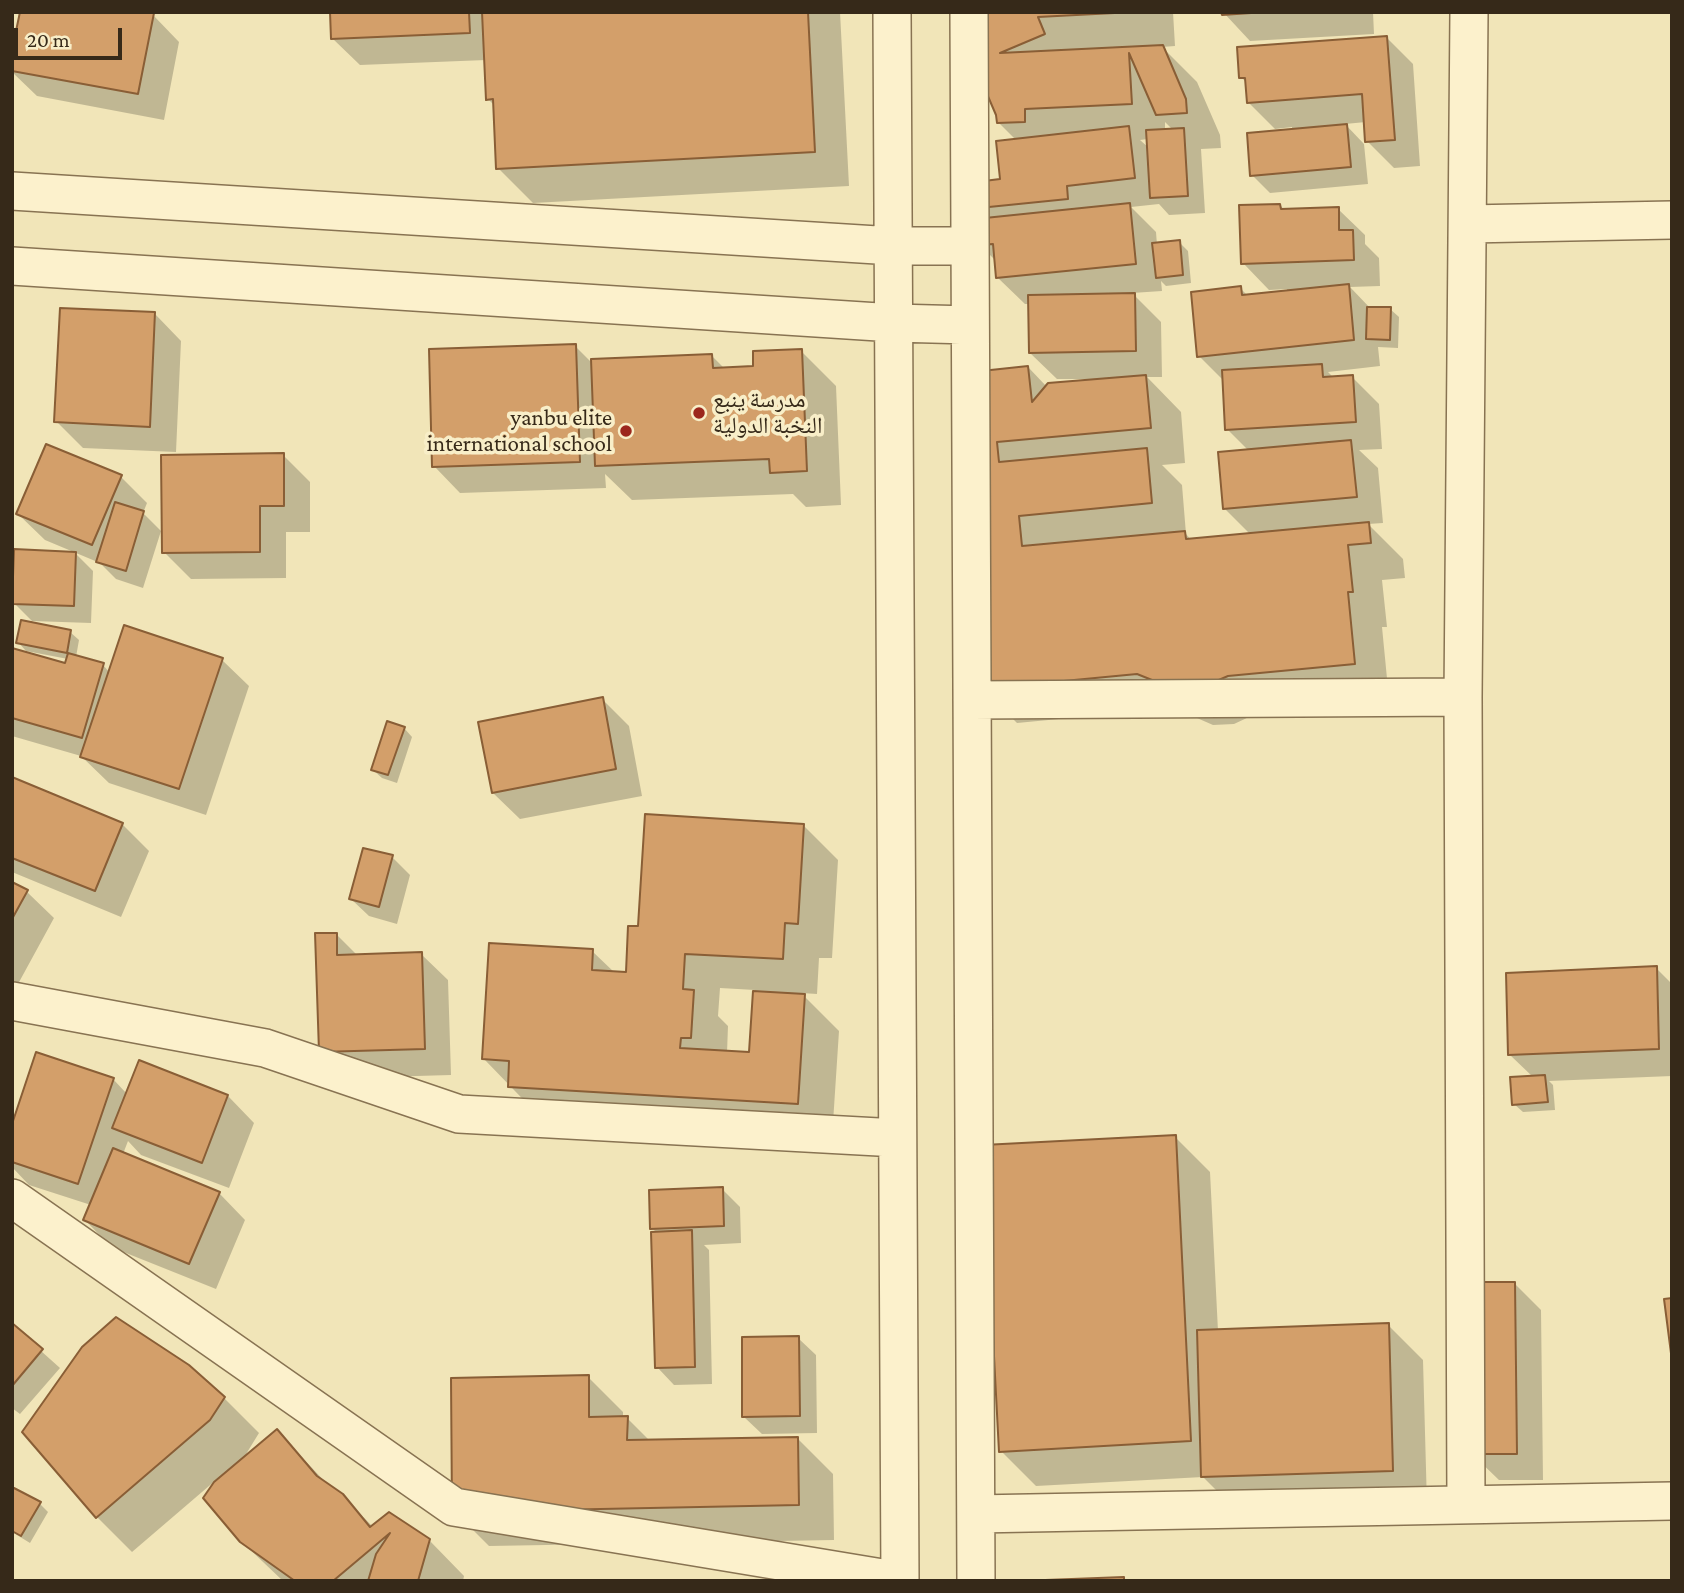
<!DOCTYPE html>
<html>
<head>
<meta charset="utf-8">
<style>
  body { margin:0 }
  #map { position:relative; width:1684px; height:1593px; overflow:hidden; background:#f1e5b8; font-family:"Crimson Pro",serif }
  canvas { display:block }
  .frame { position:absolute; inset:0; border:14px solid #362919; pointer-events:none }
  .scale { position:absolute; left:14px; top:28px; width:108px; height:32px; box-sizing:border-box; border:4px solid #362919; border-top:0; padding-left:9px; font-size:21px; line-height:24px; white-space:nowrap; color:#362919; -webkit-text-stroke:5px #f8eec8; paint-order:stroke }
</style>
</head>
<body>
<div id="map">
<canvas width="1684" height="1593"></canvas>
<div class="frame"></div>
<div class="scale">20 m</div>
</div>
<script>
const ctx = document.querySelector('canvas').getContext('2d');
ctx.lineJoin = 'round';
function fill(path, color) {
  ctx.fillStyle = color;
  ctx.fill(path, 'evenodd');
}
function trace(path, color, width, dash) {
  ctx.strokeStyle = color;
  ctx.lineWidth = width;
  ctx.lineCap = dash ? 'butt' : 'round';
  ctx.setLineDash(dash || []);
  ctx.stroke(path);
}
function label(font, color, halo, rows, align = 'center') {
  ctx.font = font + ' "Crimson Pro","Noto Naskh Arabic",serif';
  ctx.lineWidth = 7;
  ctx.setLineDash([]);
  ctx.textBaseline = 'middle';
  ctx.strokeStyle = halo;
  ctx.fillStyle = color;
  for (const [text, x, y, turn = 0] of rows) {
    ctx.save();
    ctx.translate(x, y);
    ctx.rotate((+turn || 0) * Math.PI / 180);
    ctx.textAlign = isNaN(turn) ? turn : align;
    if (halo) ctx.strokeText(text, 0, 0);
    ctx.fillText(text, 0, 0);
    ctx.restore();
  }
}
fill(new Path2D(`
  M 21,12 L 138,12 L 153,15 L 179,42 L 164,120 L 37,96 L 12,72 L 12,59 Z
  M 332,12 L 840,12 L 849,186 L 533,203 L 498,168 L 495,106 L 488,99 L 486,60 L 360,65 L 333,39 Z
  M 977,12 L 1173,12 L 1175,46 L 1162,47 L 1197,82 L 1220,135 L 1221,148 L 1201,149 L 1205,213 L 1169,215 L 1159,204 L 1131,207 L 1156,232 L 1157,245 L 1179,242 L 1188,251 L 1191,283 L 1166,286 L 1161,281 L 1162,291 L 1132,293 L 1161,322 L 1162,377 L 1147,377 L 1181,412 L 1185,463 L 1162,465 L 1182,485 L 1186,534 L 1192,541 L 1251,535 L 1225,509 L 1249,451 L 1227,429 L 1225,382 L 1199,356 L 1240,288 L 1248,296 L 1287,292 L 1287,289 L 1269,290 L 1243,263 L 1280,205 L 1285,211 L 1338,209 L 1365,235 L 1365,244 L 1379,258 L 1380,286 L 1350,287 L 1371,309 L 1390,309 L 1399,317 L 1398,348 L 1378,347 L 1380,366 L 1328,372 L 1334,378 L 1352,377 L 1379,404 L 1382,449 L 1359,450 L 1378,468 L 1383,523 L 1368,524 L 1403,559 L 1405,578 L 1382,580 L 1387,627 L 1382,627 L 1389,699 L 1264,710 L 1234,724 L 1213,725 L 1174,708 L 1017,723 L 982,688 L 973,374 L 1028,367 L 1047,387 L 1088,382 L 1088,379 L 1057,379 L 1030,353 L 1030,304 L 1025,304 L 998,278 L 996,261 L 979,244 L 992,219 L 980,207 L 1002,181 L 1017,141 L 998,122 ZM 1165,122 L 1173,130 L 1165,131 ZM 1148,139 L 1149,148 L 1140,140 Z
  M 1223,12 L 1373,12 L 1374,34 L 1250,41 Z
  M 1387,38 L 1413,64 L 1420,166 L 1394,168 L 1367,141 L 1366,122 L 1345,124 L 1364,144 L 1368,184 L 1270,193 L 1252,175 L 1292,131 L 1292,127 L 1275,129 L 1248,102 L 1247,83 L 1241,77 Z
  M 155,314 L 181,341 L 176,452 L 83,448 L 56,421 Z
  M 575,346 L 593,364 L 712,356 L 725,369 L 755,368 L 801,351 L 836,386 L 841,505 L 806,507 L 793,494 L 632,500 L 605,474 L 606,488 L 460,493 L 434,466 Z
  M 283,455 L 310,482 L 310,532 L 286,532 L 286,578 L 191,579 L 164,552 Z
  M 121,477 L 147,503 L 143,513 L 161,531 L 143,588 L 116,579 L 100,563 L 45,540 L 18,514 Z
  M 75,553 L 93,571 L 91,623 L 32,621 L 14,603 Z
  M 70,632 L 79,640 L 76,657 L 103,665 L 110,673 L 222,660 L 249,686 L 206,815 L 109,783 L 81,756 L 12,736 L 12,650 L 66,665 L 68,659 L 26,651 L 18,642 Z
  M 602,699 L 629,726 L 642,796 L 520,819 L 493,793 Z
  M 404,728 L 412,737 L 397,783 L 382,778 L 373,770 Z
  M 12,779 L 122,824 L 149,851 L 121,917 L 12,872 Z
  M 803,825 L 838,860 L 832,958 L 819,958 L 817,994 L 801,993 L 839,1031 L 832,1138 L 544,1121 L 484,1059 L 592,951 L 615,973 L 627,974 L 639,928 ZM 720,988 L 755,990 L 750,1054 L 727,1053 L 728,1026 L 718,1016 Z
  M 392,857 L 410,875 L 397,924 L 369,916 L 351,899 Z
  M 12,884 L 27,892 L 54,918 L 12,995 Z
  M 336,934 L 358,956 L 421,954 L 448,980 L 451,1075 L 347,1078 L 321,1052 Z
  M 1656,968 L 1672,984 L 1672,1076 L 1549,1081 L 1553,1085 L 1555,1110 L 1523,1112 L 1514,1104 L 1533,1077 L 1510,1055 Z
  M 113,1079 L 127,1094 L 228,1096 L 254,1123 L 229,1188 L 141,1155 L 128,1141 L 123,1154 L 219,1193 L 245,1220 L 216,1289 L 111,1247 L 85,1220 L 91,1205 L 29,1185 L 12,1167 L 12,1130 Z
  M 1175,1137 L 1210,1172 L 1218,1331 L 1388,1325 L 1423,1360 L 1427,1505 L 1237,1511 L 1203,1477 L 1036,1486 L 1001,1451 Z
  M 722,1189 L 740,1207 L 741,1243 L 704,1245 L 709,1250 L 712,1384 L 674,1385 L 657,1367 L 657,1233 L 652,1228 Z
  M 1514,1283 L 1541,1310 L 1543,1480 L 1499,1480 L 1472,1454 Z
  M 12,1325 L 60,1368 L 20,1414 L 12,1408 Z
  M 798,1338 L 816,1355 L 817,1433 L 762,1434 L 744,1417 Z
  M 588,1377 L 623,1412 L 623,1418 L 627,1418 L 650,1441 L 798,1439 L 833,1474 L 834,1540 L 489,1546 L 454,1511 Z
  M 224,1398 L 259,1433 L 243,1459 L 277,1431 L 330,1487 L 342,1495 L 373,1527 L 429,1540 L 464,1576 L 463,1581 L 283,1581 L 241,1541 L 216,1480 L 132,1552 L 97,1517 Z
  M 12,1491 L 40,1504 L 48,1512 L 30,1543 L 12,1532 Z`), '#0003');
const building = new Path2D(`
  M 20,12 L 154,13 L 138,94 L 12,71 L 12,50 Z
  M 330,12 L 469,12 L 470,33 L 331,39 Z
  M 482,12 L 808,12 L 815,152 L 496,169 L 493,99 L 486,100 Z
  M 975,12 L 1134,12 L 1038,17 L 1045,34 L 1000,53 L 1163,45 L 1186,99 L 1187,113 L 1156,115 L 1129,53 L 1132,104 L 1025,109 L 1025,122 L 997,123 L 996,115 L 978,73 Z
  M 1221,12 L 1266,12 L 1222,15 Z
  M 1387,36 L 1395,140 L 1365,142 L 1362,94 L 1247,103 L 1245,78 L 1239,78 L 1237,47 Z
  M 1347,124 L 1351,167 L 1250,176 L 1247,133 Z
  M 1129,126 L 1135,178 L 1067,186 L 1068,199 L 979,208 L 976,182 L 1000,179 L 996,141 Z
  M 1184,128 L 1188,196 L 1150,198 L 1146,130 Z
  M 1130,203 L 1136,264 L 996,278 L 993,244 L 977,245 L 975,219 Z
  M 1280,204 L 1281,209 L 1339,207 L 1339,230 L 1353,230 L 1354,260 L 1241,264 L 1239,205 Z
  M 1180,240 L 1183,275 L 1156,278 L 1152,243 Z
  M 1349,284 L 1354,340 L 1197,357 L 1191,292 L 1241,286 L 1242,295 Z
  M 1135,293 L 1136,351 L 1029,353 L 1028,295 Z
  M 1367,307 L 1391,307 L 1390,340 L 1366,339 Z
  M 60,308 L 155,312 L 150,427 L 54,422 Z
  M 576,344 L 580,462 L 432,467 L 429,349 Z
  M 802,349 L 807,471 L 770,473 L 769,459 L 595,466 L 591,359 L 712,354 L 713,368 L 753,366 L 753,351 Z
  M 1322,364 L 1323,377 L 1353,375 L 1356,422 L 1225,430 L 1222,370 Z
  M 1028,366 L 1032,402 L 1048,383 L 1146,375 L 1151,428 L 997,442 L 999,462 L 1147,448 L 1152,503 L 1019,516 L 1022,546 L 1185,531 L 1186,539 L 1369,522 L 1371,543 L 1348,545 L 1353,592 L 1348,592 L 1355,664 L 1228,676 L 1198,689 L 1177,690 L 1137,674 L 980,689 L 972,372 Z
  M 1351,440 L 1357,497 L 1223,509 L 1218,452 Z
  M 46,444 L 122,475 L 92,545 L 16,514 Z
  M 284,453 L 284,506 L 260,506 L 260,552 L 162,553 L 161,455 Z
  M 115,502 L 144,511 L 126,571 L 96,562 Z
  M 14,549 L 76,552 L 74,606 L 12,604 Z
  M 21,620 L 71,630 L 67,653 L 16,643 Z
  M 124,625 L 223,658 L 179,789 L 80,757 Z
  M 12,648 L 65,663 L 68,653 L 104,663 L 82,738 L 12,718 Z
  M 603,697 L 616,769 L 492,793 L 478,722 Z
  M 387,721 L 405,727 L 388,775 L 371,770 Z
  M 12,777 L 123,823 L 95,891 L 12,858 Z
  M 645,814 L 804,824 L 798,924 L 785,923 L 783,959 L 685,954 L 683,989 L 694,990 L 691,1038 L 681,1038 L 680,1048 L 749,1052 L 753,991 L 805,994 L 798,1104 L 508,1087 L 509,1061 L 482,1059 L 489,943 L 593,949 L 592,970 L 626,972 L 628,926 L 638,926 Z
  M 363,848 L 393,855 L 379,907 L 349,899 Z
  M 12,882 L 28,890 L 12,919 Z
  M 315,933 L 337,933 L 337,955 L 422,952 L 425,1049 L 319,1052 Z
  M 1657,966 L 1659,1049 L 1508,1055 L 1506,973 Z
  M 36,1052 L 114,1078 L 78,1184 L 12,1162 L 12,1124 Z
  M 139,1060 L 228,1095 L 202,1163 L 112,1128 Z
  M 1545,1075 L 1548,1102 L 1512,1105 L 1510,1077 Z
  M 1176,1135 L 1191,1441 L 999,1452 L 983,1145 Z
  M 113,1148 L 220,1192 L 189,1264 L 83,1220 Z
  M 723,1187 L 724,1226 L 650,1229 L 649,1190 Z
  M 692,1230 L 695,1367 L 655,1368 L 651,1232 Z
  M 1468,1282 L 1515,1282 L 1517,1454 L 1470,1454 Z
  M 1672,1298 L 1672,1361 L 1664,1299 Z
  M 116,1317 L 189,1365 L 225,1397 L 210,1420 L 96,1518 L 22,1432 L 82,1347 Z
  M 12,1323 L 43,1349 L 12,1386 Z
  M 1389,1323 L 1393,1471 L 1201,1477 L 1197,1330 Z
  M 799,1336 L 800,1416 L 742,1417 L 742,1337 Z
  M 589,1375 L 589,1417 L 628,1416 L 627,1440 L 798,1437 L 799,1505 L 452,1512 L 451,1378 Z
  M 277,1429 L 317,1476 L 343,1494 L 370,1527 L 389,1512 L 430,1539 L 418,1581 L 368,1581 L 376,1554 L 390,1533 L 333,1581 L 295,1581 L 240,1542 L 203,1498 L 214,1482 Z
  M 14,1488 L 41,1502 L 21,1536 L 12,1531 L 12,1491 Z
  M 1124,1577 L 1124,1581 L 1019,1581 Z`);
fill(building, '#d39f6a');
trace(building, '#895e36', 2);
const minor = new Path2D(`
  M 892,12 L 900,1581
  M 969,12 L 976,1581
  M 12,191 L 893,246 L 970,246
  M 1468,224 L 1672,220
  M 12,266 L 894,323 L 970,325
  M 972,700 L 1463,697
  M 12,1001 L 265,1048 L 459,1114 L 897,1138
  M 12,1198 L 454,1507 L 900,1581
  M 1466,1505 L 1463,697 L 1469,12
  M 976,1514 L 1672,1501`);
trace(minor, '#887352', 40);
trace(minor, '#fcf1cc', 37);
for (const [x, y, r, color] of [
  [699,413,7,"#9c271d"],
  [626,431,7,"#9c271d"]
]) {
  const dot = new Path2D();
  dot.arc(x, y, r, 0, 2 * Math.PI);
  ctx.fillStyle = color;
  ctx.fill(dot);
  trace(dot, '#f8eec8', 2.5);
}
label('23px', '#362919', '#f8eec8', [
  ["مدرسة ينبع",713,400],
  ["النخبة الدولية",713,426],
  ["yanbu elite",612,418,"right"],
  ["international school",612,444,"right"]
], 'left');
</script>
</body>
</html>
